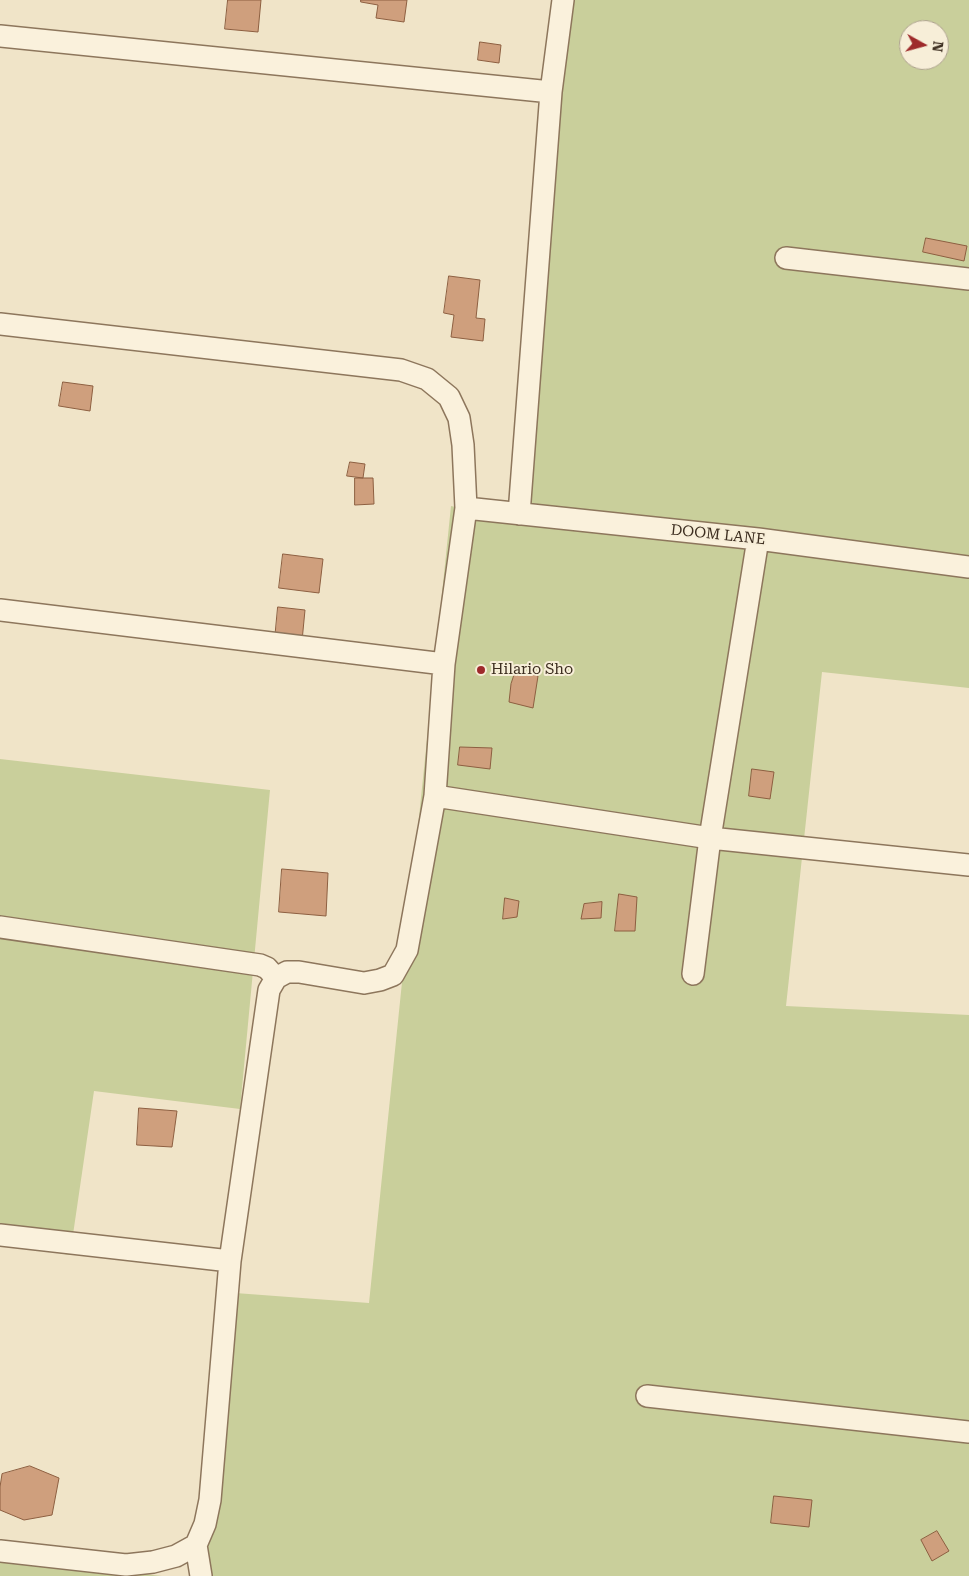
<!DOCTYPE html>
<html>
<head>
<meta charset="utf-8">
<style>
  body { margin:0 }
  #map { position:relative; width:969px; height:1576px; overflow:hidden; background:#f0e4c8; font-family:"Roboto Serif",serif }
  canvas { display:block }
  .north { position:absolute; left:899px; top:20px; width:50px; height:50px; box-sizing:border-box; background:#f7eed8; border:1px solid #ada18e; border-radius:50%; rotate:97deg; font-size:14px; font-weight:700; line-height:20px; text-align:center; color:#3d2e20 }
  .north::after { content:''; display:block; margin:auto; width:18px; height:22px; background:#9e2a2b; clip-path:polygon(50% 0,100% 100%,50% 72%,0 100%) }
</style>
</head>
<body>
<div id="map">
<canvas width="969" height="1576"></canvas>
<div class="north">N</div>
</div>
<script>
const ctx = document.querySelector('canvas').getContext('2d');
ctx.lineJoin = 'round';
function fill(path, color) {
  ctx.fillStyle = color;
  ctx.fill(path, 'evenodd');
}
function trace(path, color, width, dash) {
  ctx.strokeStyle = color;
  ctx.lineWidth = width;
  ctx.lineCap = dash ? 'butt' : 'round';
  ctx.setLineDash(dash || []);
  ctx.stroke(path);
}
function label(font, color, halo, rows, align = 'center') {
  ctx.font = font + ' "Roboto Serif",serif';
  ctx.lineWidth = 4;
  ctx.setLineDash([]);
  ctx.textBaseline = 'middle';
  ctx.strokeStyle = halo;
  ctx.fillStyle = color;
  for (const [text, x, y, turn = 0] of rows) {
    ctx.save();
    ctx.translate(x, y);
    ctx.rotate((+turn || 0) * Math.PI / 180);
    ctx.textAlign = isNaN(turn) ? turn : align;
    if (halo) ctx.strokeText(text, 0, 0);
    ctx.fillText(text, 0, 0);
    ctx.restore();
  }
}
fill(new Path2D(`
  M 570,0 L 969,0 L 969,688 L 822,672 L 786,1006 L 969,1015 L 969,1576 L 193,1576 L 222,1292 L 369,1303 L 451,506 L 510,520 ZM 909,30 L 939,30 L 939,60 L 909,60 Z
  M 0,759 L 270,790 L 240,1109 L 94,1091 L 70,1255 L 0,1243 Z
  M 0,1558 L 162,1576 L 0,1576 Z`), '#c9cf9b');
const building = new Path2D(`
  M 228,0 L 261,0 L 258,32 L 225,29 Z
  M 361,0 L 407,0 L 404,22 L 376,18 L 378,5 L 361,2 Z
  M 480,42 L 501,45 L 499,63 L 478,60 Z
  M 926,238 L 967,246 L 964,261 L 923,252 Z
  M 449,276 L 480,280 L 476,318 L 485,319 L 483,341 L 451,337 L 454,315 L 444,313 Z
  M 63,382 L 93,386 L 90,411 L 59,406 Z
  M 350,462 L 365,464 L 363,478 L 347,476 Z
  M 355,478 L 373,478 L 374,504 L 355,505 Z
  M 283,554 L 323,559 L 319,593 L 279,588 Z
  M 278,607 L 305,610 L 302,641 L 275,639 Z
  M 516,670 L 538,676 L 533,708 L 509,702 L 511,684 Z
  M 460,747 L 492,748 L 490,769 L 458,765 Z
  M 752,769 L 774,772 L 770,799 L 749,796 Z
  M 282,869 L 328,873 L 326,916 L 279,912 Z
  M 619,894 L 637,897 L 635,931 L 615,931 Z
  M 505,898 L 519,901 L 517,917 L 503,919 Z
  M 602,902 L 601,918 L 581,919 L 584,904 Z
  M 139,1108 L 177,1111 L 172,1147 L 137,1145 Z
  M 30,1466 L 59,1478 L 52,1515 L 24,1520 L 0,1510 L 0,1487 L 2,1474 Z
  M 774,1496 L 812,1500 L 809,1527 L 771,1523 Z
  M 937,1531 L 949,1551 L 932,1561 L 921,1540 Z`);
fill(building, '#cf9f7d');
trace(building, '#8d5f41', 1);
const minor = new Path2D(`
  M 0,36 L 551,92
  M 786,258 L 969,279
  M 0,324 L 401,370 L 427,379 L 449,397 L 459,418 L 463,445 L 466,508 L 444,664 L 435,796 L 407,950 L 393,975 L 380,980 L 364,983 L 299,972 L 287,972 L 276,978 L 269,990 L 230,1261 L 210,1500 L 205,1524 L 196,1545 L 201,1576
  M 466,508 L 758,539 L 969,567
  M 519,514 L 551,92 L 563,0
  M 0,610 L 444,664
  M 435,796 L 710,838 L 969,865
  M 0,927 L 260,965 L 267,968 L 276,978
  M 693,974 L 710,838 L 758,539
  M 0,1235 L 230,1261
  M 647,1396 L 969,1432
  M 0,1551 L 126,1565 L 153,1562 L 176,1556 L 196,1545`);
trace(minor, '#8d765c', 24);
trace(minor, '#faf1dc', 21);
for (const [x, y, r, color] of [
  [481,670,5,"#9e2a2b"]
]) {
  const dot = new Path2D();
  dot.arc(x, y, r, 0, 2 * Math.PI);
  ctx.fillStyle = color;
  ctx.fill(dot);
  trace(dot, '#f7eed8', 2);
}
label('15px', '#3d2e20', '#f7eed8', [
  ["DOOM LANE",718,535,6]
]);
label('15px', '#3d2e20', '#f7eed8', [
  ["Hilario Sho",491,670]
], 'left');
</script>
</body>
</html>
